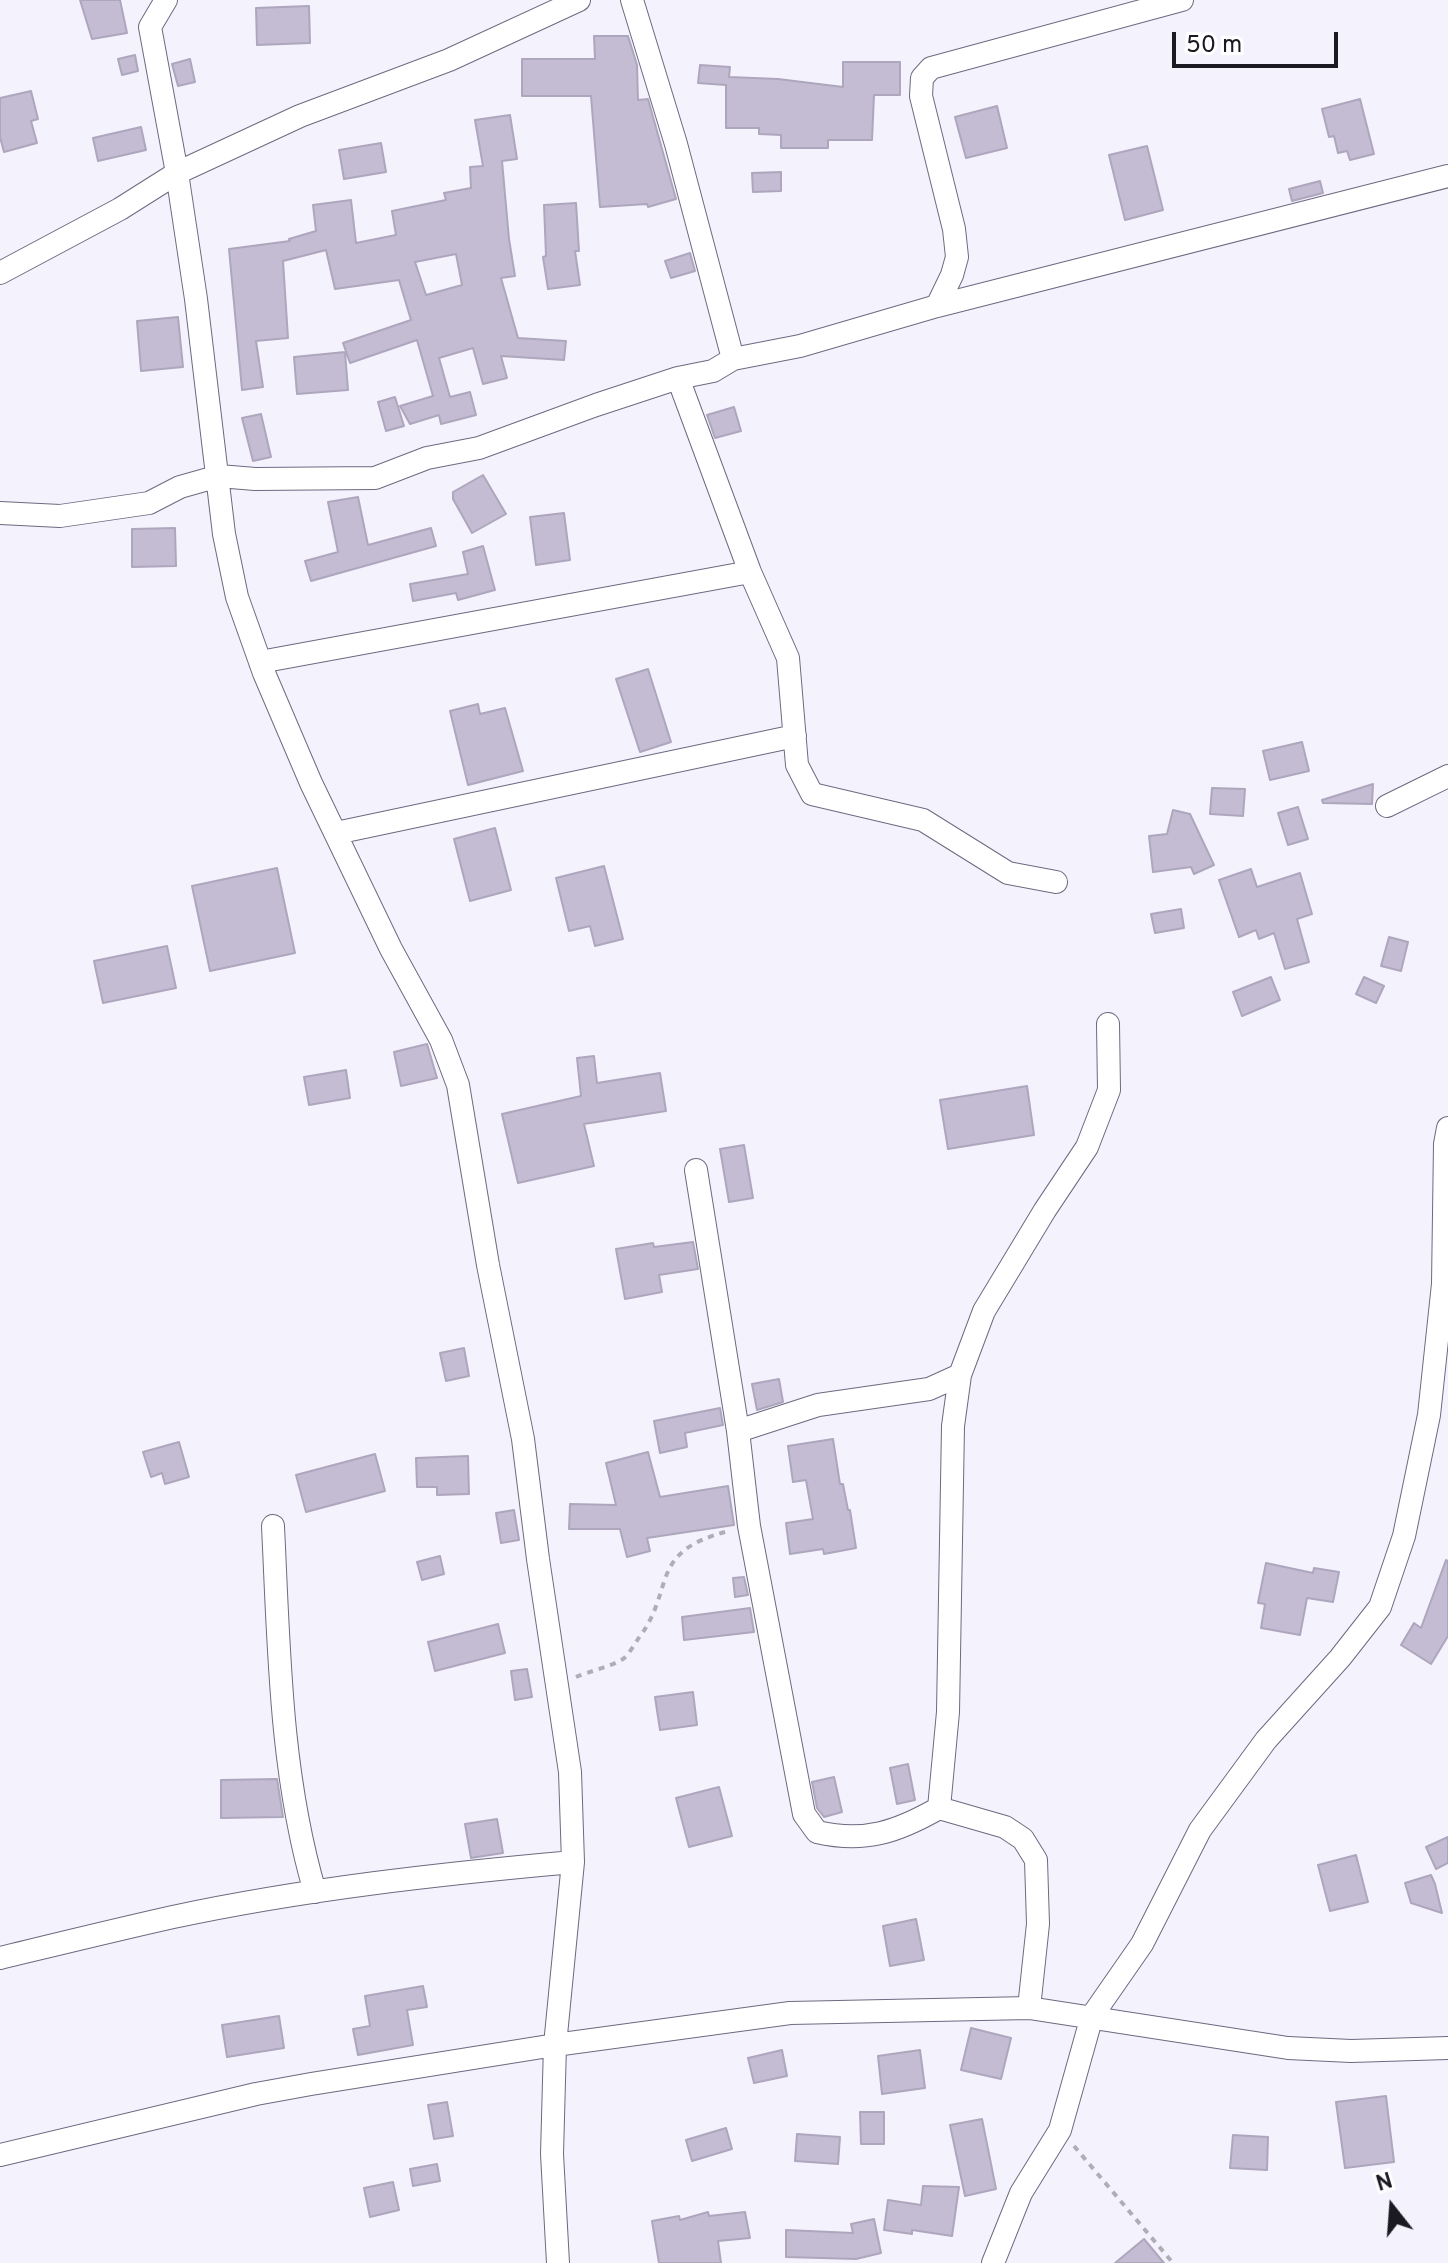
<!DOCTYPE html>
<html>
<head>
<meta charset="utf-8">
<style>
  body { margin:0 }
  #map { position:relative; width:1448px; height:2263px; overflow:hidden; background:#f4f3fd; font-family:Overpass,sans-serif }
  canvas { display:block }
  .north { position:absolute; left:1352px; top:2167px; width:80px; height:80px; -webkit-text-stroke:6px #fff; paint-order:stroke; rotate:343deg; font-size:22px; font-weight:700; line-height:32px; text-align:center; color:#1b1a23 }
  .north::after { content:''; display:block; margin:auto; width:28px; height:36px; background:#1b1a23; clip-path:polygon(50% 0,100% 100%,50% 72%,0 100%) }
  .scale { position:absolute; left:1172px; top:32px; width:166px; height:36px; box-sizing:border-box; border:4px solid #1b1a23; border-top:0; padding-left:10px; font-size:24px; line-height:28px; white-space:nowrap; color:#1b1a23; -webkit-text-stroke:6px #fff; paint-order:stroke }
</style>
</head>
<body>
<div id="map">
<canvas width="1448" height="2263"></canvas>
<div class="north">N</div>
<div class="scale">50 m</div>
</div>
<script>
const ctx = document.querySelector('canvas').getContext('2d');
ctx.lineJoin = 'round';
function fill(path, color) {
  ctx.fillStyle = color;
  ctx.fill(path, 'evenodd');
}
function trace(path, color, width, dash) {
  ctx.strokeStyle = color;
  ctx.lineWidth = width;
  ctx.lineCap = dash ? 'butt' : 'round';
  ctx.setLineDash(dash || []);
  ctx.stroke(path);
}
const building = new Path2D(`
  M 80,0 L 120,0 L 127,33 L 92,39 Z
  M 309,6 L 310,43 L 257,45 L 256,8 Z
  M 594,36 L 628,36 L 637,65 L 638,100 L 648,99 L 676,199 L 648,207 L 647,204 L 600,207 L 591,96 L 522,96 L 522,59 L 595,59 Z
  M 135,55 L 138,71 L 122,75 L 118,59 Z
  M 190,59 L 195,82 L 178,86 L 172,64 Z
  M 843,62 L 900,62 L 900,95 L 874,95 L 872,140 L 828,140 L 828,148 L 781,148 L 781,135 L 759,134 L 759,128 L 726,128 L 726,85 L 698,83 L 700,65 L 730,67 L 729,77 L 778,79 L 843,87 Z
  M 31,91 L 38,119 L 31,121 L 37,143 L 4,152 L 0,137 L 0,98 Z
  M 1360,99 L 1374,154 L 1350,160 L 1347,151 L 1338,153 L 1334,136 L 1329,137 L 1322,109 Z
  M 997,106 L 1007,148 L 966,158 L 955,117 Z
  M 510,115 L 517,159 L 502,161 L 509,239 L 515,276 L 501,278 L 518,338 L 566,341 L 564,360 L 501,356 L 507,378 L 483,384 L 473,348 L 439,358 L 450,397 L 470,392 L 476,415 L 441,424 L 439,415 L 410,424 L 400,406 L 433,396 L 417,340 L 350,363 L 343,343 L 411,320 L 399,280 L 335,289 L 326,250 L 283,261 L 288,338 L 256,341 L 263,387 L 242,390 L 229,249 L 290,241 L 289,239 L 316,231 L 313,205 L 351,200 L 356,243 L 396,235 L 392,211 L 446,200 L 444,193 L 471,188 L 470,167 L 483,166 L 475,120 ZM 456,254 L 462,285 L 426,295 L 415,262 Z
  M 141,127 L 146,150 L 98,161 L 93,138 Z
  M 381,143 L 386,172 L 344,179 L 339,150 Z
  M 1147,146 L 1163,210 L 1125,220 L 1109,155 Z
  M 781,172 L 781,191 L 753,192 L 752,173 Z
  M 1320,181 L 1323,193 L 1292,201 L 1289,189 Z
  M 576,203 L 579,251 L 575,251 L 580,285 L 548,289 L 543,257 L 546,256 L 544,205 Z
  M 690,253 L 695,271 L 671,278 L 665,261 Z
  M 178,317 L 183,367 L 141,371 L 137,321 Z
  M 345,352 L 348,390 L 297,394 L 294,357 Z
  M 395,397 L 404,426 L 386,431 L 378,402 Z
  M 734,407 L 741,431 L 715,438 L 707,415 Z
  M 261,414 L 271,457 L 253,461 L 242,418 Z
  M 483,475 L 506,514 L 472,533 L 453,499 L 453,492 Z
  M 358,497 L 368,545 L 431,528 L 436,546 L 311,581 L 305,561 L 338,552 L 328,502 Z
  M 564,513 L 570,560 L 536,565 L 530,517 Z
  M 175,528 L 176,566 L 132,567 L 132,529 Z
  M 483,546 L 495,590 L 458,600 L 456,593 L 413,601 L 410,584 L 468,574 L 463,552 Z
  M 648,669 L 671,742 L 640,752 L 616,679 Z
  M 478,704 L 480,714 L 505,708 L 523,771 L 468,785 L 450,711 Z
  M 1302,742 L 1309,771 L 1270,780 L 1263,751 Z
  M 1373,784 L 1372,804 L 1323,803 L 1322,800 Z
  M 1212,788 L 1245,789 L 1243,816 L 1210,814 Z
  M 1298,807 L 1308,839 L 1288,845 L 1278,813 Z
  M 1173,810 L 1190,814 L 1214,865 L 1194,874 L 1191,867 L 1153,872 L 1149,836 L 1167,834 Z
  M 495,828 L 511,890 L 470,901 L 454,839 Z
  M 604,866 L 623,939 L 595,946 L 590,926 L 569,931 L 556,878 Z
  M 277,868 L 295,953 L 210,971 L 192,886 Z
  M 1251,869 L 1257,887 L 1300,873 L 1312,914 L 1297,919 L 1309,962 L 1285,969 L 1274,933 L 1259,939 L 1256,930 L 1239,937 L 1219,880 Z
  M 1181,909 L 1184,928 L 1155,933 L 1151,914 Z
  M 1389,937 L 1408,942 L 1401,971 L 1381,966 Z
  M 167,946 L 176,988 L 103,1003 L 94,961 Z
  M 1271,977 L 1280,1000 L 1242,1016 L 1233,992 Z
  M 1364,977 L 1384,986 L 1376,1003 L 1356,994 Z
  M 427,1044 L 437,1078 L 401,1086 L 394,1052 Z
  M 594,1056 L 597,1083 L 660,1073 L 666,1111 L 584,1124 L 594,1166 L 518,1183 L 502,1114 L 581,1096 L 577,1058 Z
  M 346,1070 L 350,1098 L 309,1105 L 304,1077 Z
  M 1027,1086 L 1034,1135 L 948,1149 L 940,1100 Z
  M 744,1145 L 753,1198 L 729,1202 L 720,1149 Z
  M 693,1242 L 698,1269 L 659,1275 L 662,1292 L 625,1299 L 616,1249 L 653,1243 L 654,1247 Z
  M 464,1348 L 469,1376 L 446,1381 L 440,1353 Z
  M 779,1379 L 783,1402 L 757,1410 L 752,1384 Z
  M 720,1408 L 723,1425 L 685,1433 L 687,1447 L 660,1453 L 654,1421 Z
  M 833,1439 L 840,1484 L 843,1484 L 848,1510 L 850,1510 L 856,1548 L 824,1554 L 823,1549 L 790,1554 L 786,1523 L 813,1519 L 806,1480 L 793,1482 L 788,1446 Z
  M 179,1442 L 189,1477 L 165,1484 L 162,1473 L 151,1477 L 143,1452 Z
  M 648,1452 L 660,1497 L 728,1486 L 734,1525 L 647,1538 L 650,1551 L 627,1557 L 620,1529 L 569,1529 L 570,1504 L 616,1505 L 606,1463 Z
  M 375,1454 L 385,1491 L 306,1512 L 296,1475 Z
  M 468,1456 L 469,1494 L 437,1495 L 437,1487 L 417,1487 L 416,1458 Z
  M 514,1510 L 519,1540 L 501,1543 L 496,1513 Z
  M 440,1556 L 444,1574 L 422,1580 L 417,1562 Z
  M 1446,1560 L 1448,1561 L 1448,1636 L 1431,1664 L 1401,1645 L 1414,1623 L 1421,1628 Z
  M 1266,1563 L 1313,1573 L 1314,1568 L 1339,1572 L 1333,1602 L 1307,1598 L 1300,1635 L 1261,1628 L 1265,1604 L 1258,1603 Z
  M 744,1577 L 748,1595 L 735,1597 L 733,1578 Z
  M 750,1608 L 754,1632 L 684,1640 L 682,1617 Z
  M 498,1624 L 505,1653 L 435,1671 L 428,1642 Z
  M 527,1669 L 532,1697 L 515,1700 L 511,1671 Z
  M 693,1692 L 697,1725 L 660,1730 L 655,1697 Z
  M 908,1764 L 915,1800 L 897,1804 L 890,1768 Z
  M 834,1777 L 842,1812 L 824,1817 L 817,1808 L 812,1782 Z
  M 277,1779 L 283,1817 L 221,1818 L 221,1780 Z
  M 719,1787 L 732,1836 L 689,1847 L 676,1798 Z
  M 497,1819 L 503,1853 L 471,1858 L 465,1824 Z
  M 1448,1837 L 1448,1863 L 1436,1869 L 1426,1847 Z
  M 1356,1855 L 1368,1902 L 1330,1911 L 1318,1865 Z
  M 1431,1875 L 1435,1884 L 1442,1913 L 1411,1903 L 1405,1883 Z
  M 916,1919 L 924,1960 L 890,1966 L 883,1926 Z
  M 423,1986 L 427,2007 L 407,2010 L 413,2045 L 358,2055 L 353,2029 L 370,2026 L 365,1996 Z
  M 279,2016 L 284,2048 L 227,2057 L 222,2025 Z
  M 971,2028 L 1011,2038 L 1001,2079 L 961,2070 Z
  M 782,2050 L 787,2076 L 754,2083 L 748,2058 Z
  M 920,2050 L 925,2088 L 882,2094 L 878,2056 Z
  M 1386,2096 L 1394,2162 L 1345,2168 L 1336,2102 Z
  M 447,2102 L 453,2136 L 434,2139 L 428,2105 Z
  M 860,2112 L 884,2112 L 884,2144 L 861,2144 Z
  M 982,2119 L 996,2189 L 965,2196 L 950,2125 Z
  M 726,2128 L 732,2149 L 692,2161 L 686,2140 Z
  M 797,2134 L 840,2137 L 838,2164 L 795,2161 Z
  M 1233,2135 L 1268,2137 L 1267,2170 L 1230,2168 Z
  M 437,2164 L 440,2181 L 413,2186 L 410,2169 Z
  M 393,2182 L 399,2210 L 370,2217 L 364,2188 Z
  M 923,2186 L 959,2187 L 952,2236 L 912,2230 L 912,2234 L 884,2230 L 888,2200 L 921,2205 Z
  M 708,2212 L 709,2216 L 745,2212 L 750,2238 L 718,2241 L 721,2263 L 659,2263 L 652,2221 L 679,2216 L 680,2220 Z
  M 874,2219 L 881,2253 L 856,2259 L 786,2257 L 786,2230 L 853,2233 L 851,2224 Z
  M 1144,2239 L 1164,2263 L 1115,2263 Z`);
fill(building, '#c4bcd3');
trace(building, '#aea6bd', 2);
const minor = new Path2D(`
  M 166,0 L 150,27 L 177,173 L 196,299 L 224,534 L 237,597 L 264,673 L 311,783 L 391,949 L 441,1040 L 458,1085 L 488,1265 L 523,1439 L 538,1559 L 570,1772 L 573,1862 L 555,2045 L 552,2154 L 558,2263
  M 632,0 L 676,144 L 733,359
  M 0,273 L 120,209 L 177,173 L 300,116 L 449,60 L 579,0
  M 937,306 L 952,275 L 957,257 L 954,229 L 921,96 L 922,78 L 931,68 L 1182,0
  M 678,378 L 750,572 L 788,658 L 797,765 L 812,794 L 923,820 L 1008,873 L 1056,882
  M 0,513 L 60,516 L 149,503 L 180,487 L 219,476 L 255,479 L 375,478 L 427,458 L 479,448 L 596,405 L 678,378 L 713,371 L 733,359 L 800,346 L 937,306 L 1448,176
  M 260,662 L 750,572
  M 1387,806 L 1448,776
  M 336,833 L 795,736
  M 696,1170 L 738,1431 L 749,1526 L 804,1814 L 817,1832 C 865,1843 897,1832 939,1808 L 1005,1827 L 1023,1839 L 1036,1860 L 1038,1924 L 1029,2008
  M 738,1431 L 818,1405 L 929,1389 L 960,1375
  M 273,1526 C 279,1649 280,1773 315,1892
  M 939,1808 L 948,1712 L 953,1426 L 960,1375 L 984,1311 L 1045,1210 L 1087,1147 L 1109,1090 L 1108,1024
  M 0,1958 C 58,1944 115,1930 173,1917 C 304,1889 439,1874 573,1862
  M 0,2155 L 256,2094 L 311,2084 L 555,2045 L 790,2013 L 1029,2008 L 1288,2048 L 1351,2051 L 1448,2048
  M 993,2263 L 1021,2193 L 1060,2130 L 1092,2016 L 1142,1944 L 1200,1830 L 1266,1740 L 1340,1658 L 1380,1607 L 1404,1536 L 1429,1415 L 1443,1284 L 1445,1144 L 1448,1128`);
trace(minor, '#6c6a80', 24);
trace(new Path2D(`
  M 576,1677 C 590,1671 610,1667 623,1659 C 629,1654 634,1645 638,1639 C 677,1588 646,1552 729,1531
  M 1074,2146 L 1173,2263`), '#afaeb8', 4, [6, 6]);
trace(minor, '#fff', 22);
</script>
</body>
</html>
